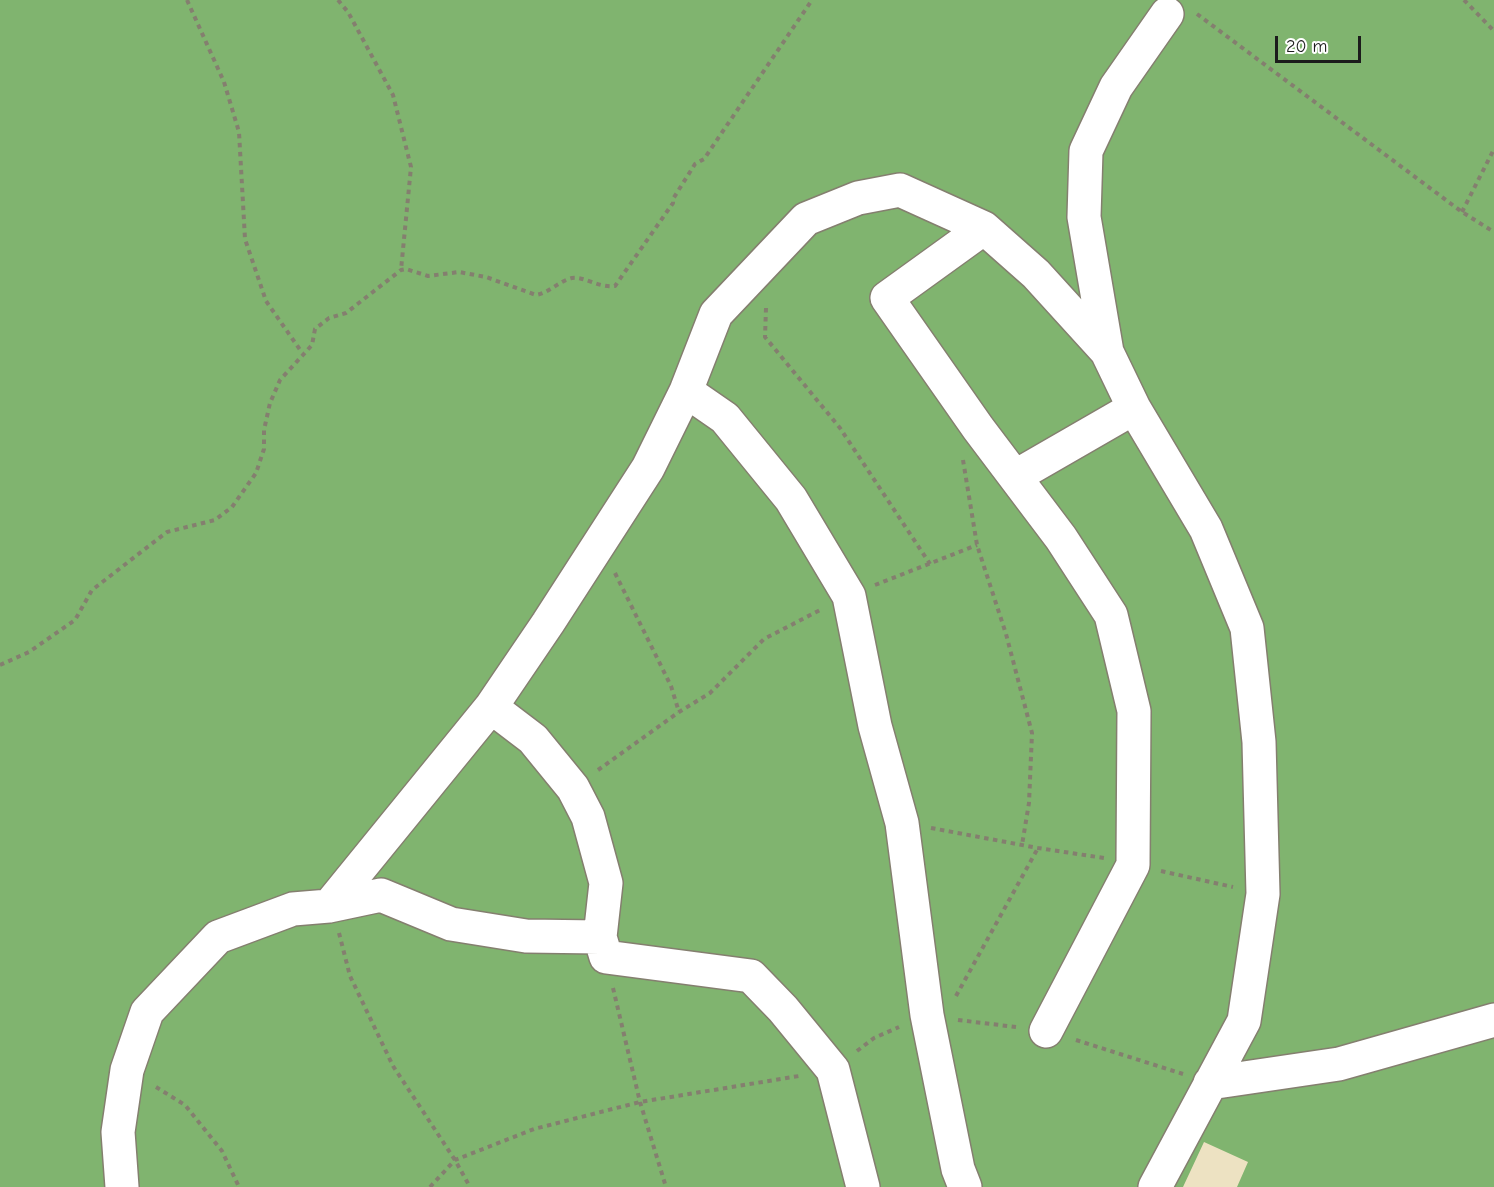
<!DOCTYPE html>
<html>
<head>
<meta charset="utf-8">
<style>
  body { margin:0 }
  #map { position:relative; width:1494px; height:1187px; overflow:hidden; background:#ede2c2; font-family:"Comic Neue",sans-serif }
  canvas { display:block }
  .scale { position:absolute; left:1275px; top:36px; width:86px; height:27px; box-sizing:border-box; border:3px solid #1c1c1c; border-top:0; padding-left:8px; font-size:18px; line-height:21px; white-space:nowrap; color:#1c1c1c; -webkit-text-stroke:4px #fff; paint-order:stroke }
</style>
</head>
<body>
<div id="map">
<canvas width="1494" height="1187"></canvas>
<div class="scale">20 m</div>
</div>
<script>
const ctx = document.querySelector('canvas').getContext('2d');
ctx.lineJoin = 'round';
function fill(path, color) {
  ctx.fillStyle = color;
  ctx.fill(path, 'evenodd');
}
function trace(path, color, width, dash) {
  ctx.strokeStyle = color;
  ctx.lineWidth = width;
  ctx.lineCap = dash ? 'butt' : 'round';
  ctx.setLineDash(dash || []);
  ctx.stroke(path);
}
fill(new Path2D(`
  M 0,0 L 1494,0 L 1494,1187 L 1237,1187 L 1248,1162 L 1204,1142 L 1183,1187 L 0,1187 Z`), '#80b46f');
const minor = new Path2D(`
  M 984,228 L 887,298 L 978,428 L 1061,538 L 1111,615 L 1134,711 L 1133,865 L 1046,1031
  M 1107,352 L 1084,217 L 1086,151 L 1116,87 L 1167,14
  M 686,391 L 725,418 L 791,499 L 849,596 L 875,726 L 902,823 L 927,1015 L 958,1169 L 965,1187
  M 1016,476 L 1134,408
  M 491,707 L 533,739 L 573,788 L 588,817 L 606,883 L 600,937
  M 329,906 L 491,707 L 548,623 L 648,468 L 686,391 L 716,314 L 806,219 L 858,198 L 900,190 L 984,228 L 1036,274 L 1107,352 L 1134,408 L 1206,529 L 1247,628 L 1259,742 L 1263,894 L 1244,1021 L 1155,1187
  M 1210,1083 L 1339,1064 L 1494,1020
  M 122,1187 L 118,1132 L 127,1070 L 147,1012 L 218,937 L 293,909 L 329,906 L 381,895 L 451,924 L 526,936 L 600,937 L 606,957 L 751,976 L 783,1009 L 833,1070 L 863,1187`);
trace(minor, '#847f6f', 36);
trace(new Path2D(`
  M 187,0 L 224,82 L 239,132 L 245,239 L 266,301 L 303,354
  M 338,0 L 348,12 L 393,95 L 411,167 L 401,270
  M 1464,0 L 1494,31
  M 1197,14 L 1462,212 L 1494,232
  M 1462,212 L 1494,149
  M 766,308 L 765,337 L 840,428 L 930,564
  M 963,460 L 977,545 L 1006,634 L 1032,733 L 1029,803 L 1022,845
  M 615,573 L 671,686 L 679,712
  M 875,585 L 977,545
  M 0,665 L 29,652 L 75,620 L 92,590 L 167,532 L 215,520 L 232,507 L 256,473 L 264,449 L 264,430 L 270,403 L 280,380 L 312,345 L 315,329 L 329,318 L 346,313 L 401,270 L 406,269 L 428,276 L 459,272 L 486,277 L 536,295 C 549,293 559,281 572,278 C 584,276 598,288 615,286 L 673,203 L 673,199 L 695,164 L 704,159 L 812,0
  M 598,770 L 679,712 L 710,693 L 764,639 L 822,609
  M 931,828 L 1038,848 L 1104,858
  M 1161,871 L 1233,887
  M 339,933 L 350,976 L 393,1066 L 455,1160 L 470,1187
  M 613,988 L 640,1102 L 666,1187
  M 956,996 L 1038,848
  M 958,1020 L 1016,1027
  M 1076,1040 L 1183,1074
  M 857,1051 L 874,1038 L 899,1027
  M 156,1087 L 185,1105 L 222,1151 L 239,1187
  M 430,1187 L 455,1160 L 534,1129 L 640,1102 L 799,1076`), '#847f6f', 4, [4.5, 4.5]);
trace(minor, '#fff', 33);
</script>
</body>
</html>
